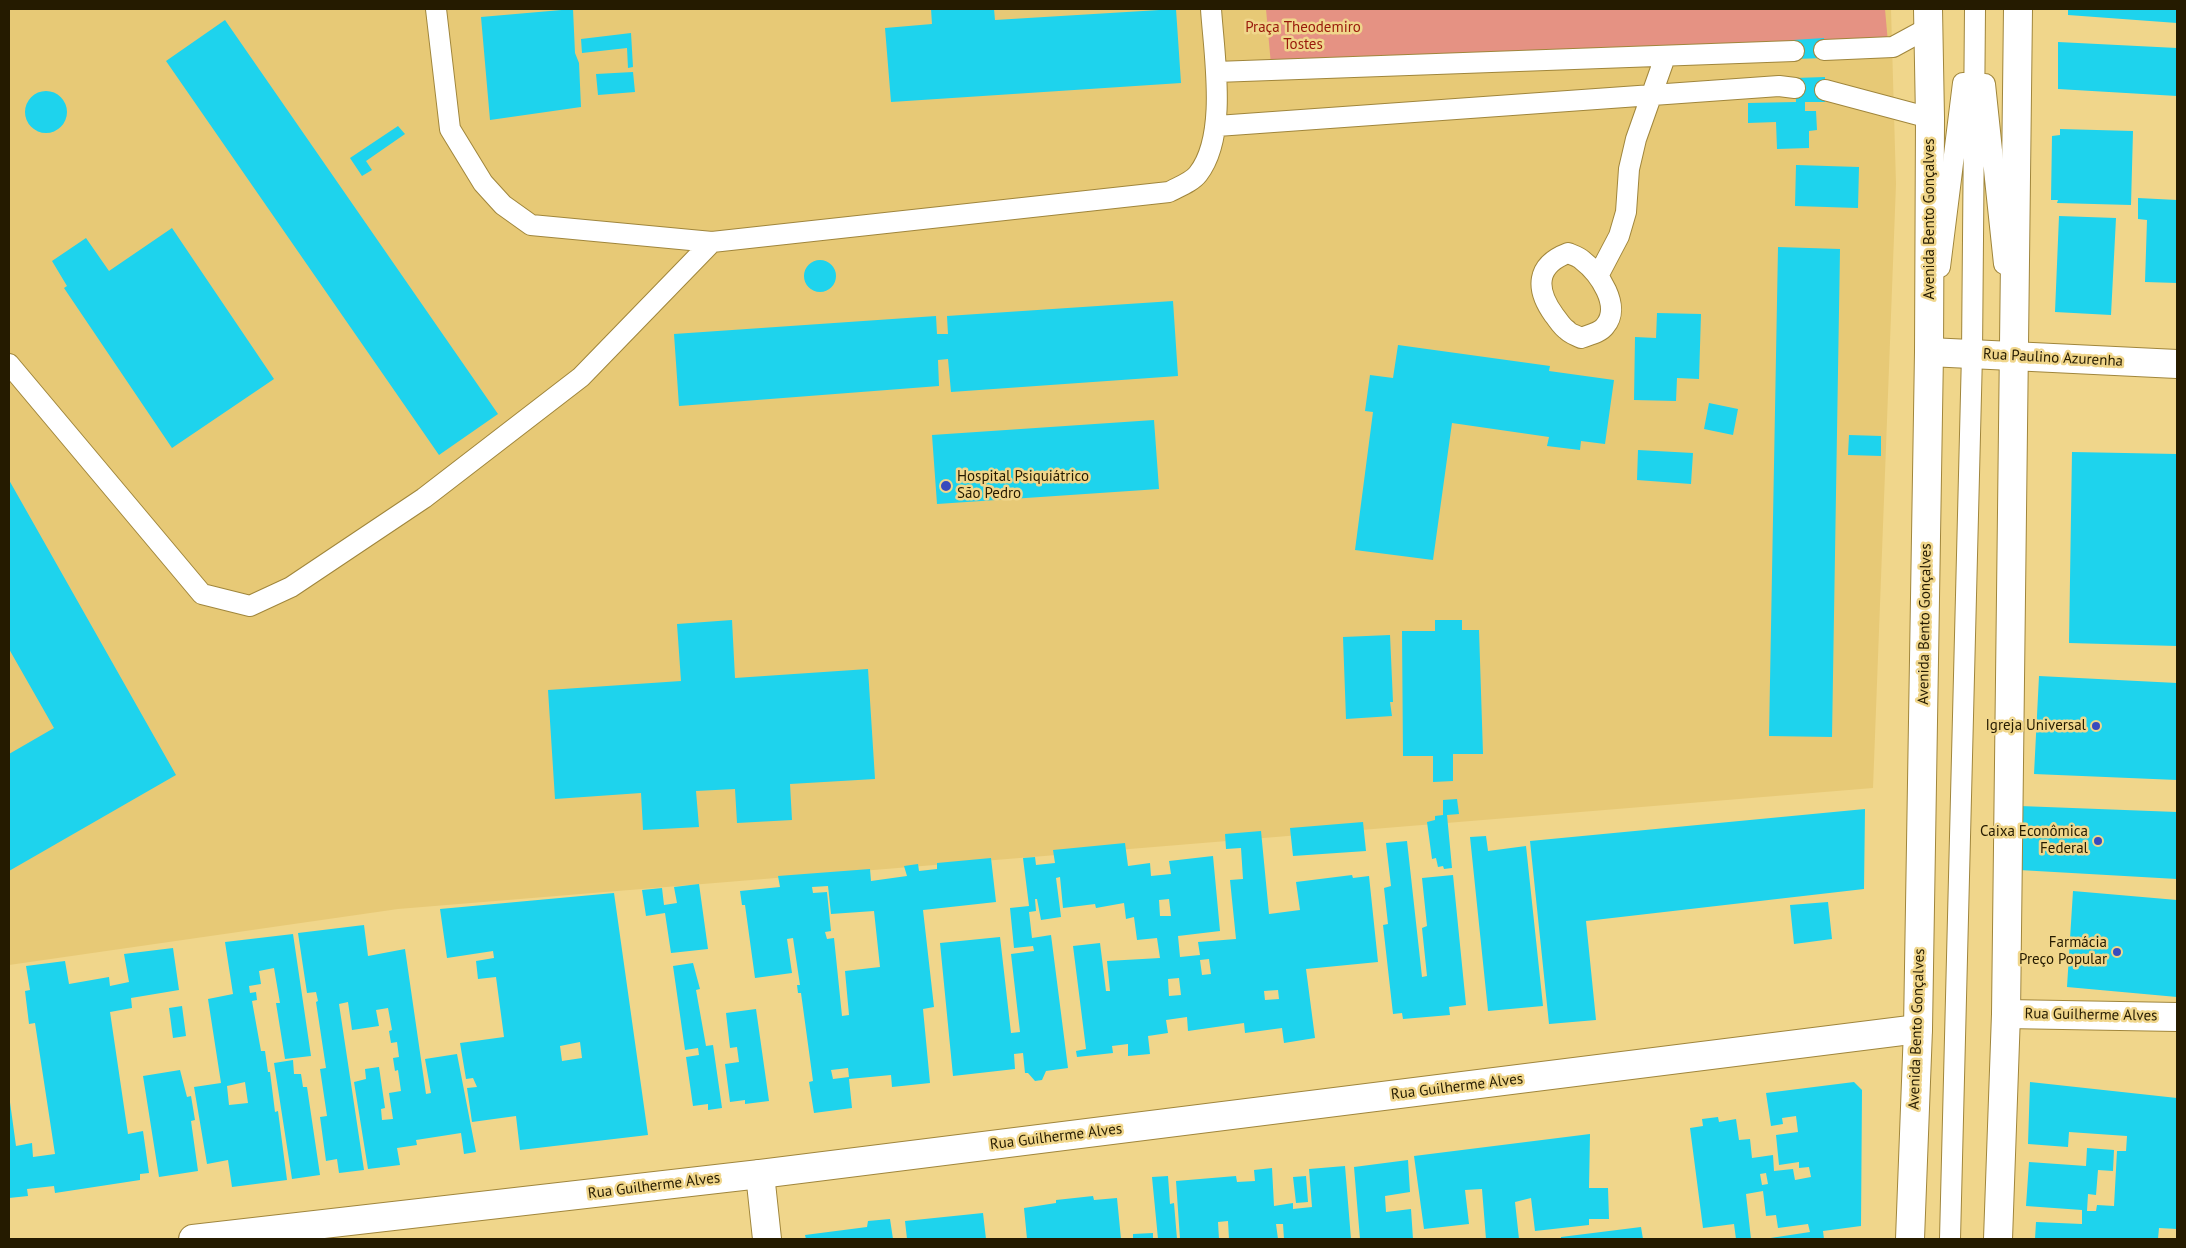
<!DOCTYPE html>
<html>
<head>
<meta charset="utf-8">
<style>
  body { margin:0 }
  #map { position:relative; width:2186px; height:1248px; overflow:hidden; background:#f0d68b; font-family:"PT Sans",sans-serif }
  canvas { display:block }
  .frame { position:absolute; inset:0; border:10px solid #251b00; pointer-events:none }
</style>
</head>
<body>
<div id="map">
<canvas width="2186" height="1248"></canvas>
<div class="frame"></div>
</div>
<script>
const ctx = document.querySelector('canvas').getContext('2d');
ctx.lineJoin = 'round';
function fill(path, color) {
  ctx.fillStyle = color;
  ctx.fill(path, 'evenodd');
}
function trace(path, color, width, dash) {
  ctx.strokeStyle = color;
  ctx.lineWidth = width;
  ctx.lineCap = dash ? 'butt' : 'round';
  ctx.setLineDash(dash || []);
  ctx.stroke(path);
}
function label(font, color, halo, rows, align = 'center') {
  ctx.font = font + ' "PT Sans",sans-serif';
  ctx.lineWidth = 5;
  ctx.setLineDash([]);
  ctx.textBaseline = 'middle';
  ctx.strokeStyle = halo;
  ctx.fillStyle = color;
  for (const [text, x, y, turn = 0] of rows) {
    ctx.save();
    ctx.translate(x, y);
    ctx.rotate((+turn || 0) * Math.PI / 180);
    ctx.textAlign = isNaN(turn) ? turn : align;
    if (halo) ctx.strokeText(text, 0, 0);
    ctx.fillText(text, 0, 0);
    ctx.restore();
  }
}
fill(new Path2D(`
  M 9,9 L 1891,9 L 1896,184 L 1873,788 L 398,909 L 9,965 Z`), '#e7c976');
fill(new Path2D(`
  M 1266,9 L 1885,9 L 1888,43 L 1271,65 Z`), '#e59283');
fill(new Path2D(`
  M 573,9 L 575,53 L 579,63 L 581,107 L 490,120 L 481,17 Z
  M 931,9 L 994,9 L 995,20 L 1176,9 L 1181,83 L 891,102 L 885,28 L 932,24 Z
  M 2068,9 L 2177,9 L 2177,23 L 2068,15 Z
  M 225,20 L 498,414 L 439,455 L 166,61 Z
  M 631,33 L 633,67 L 628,68 L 627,48 L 582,53 L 581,39 Z
  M 1824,38 L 1825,58 L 1794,59 L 1793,40 Z
  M 2058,42 L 2177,48 L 2177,96 L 2058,89 Z
  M 633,72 L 635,92 L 598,95 L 596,74 Z
  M 1825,77 L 1825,102 L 1805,102 L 1805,111 L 1816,111 L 1817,130 L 1809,131 L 1809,148 L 1777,149 L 1776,122 L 1748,123 L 1748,103 L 1796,102 L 1795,78 Z
  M25 112a21 21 0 1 1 42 0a21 21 0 1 1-42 0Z
  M 398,126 L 405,134 L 366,161 L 372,170 L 362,176 L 350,158 Z
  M 2060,129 L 2133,131 L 2131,205 L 2057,203 L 2058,200 L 2051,200 L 2052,136 L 2060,135 Z
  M 1796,165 L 1859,167 L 1858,208 L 1795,206 Z
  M 2138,198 L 2177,200 L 2177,283 L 2145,282 L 2147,220 L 2138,219 Z
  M 2059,216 L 2116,218 L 2111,315 L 2055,312 Z
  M 172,228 L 274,379 L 172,448 L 64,288 L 67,286 L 52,261 L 86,238 L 109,271 Z
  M 1778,247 L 1840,249 L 1832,737 L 1769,736 Z
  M804 276a16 16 0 1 1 32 0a16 16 0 1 1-32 0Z
  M 1173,301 L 1178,376 L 951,392 L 948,359 L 938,360 L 939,386 L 679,406 L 674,334 L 936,316 L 937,334 L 948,334 L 947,316 Z
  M 1657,313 L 1701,314 L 1699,379 L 1677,378 L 1676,401 L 1634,400 L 1635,337 L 1656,338 Z
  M 1398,345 L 1550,366 L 1549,371 L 1614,380 L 1605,444 L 1581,441 L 1580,450 L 1547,446 L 1549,437 L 1452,423 L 1433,560 L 1355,550 L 1373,412 L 1365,411 L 1370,375 L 1393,378 Z
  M 1709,403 L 1738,409 L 1733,435 L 1704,429 Z
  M 1154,420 L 1159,489 L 937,504 L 932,435 Z
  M 1849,435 L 1881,436 L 1881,456 L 1848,455 Z
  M 1638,450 L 1693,453 L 1691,484 L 1637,480 Z
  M 2072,452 L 2177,454 L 2177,646 L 2069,643 Z
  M 9,480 L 176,775 L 9,871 L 9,754 L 54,728 L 9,649 Z
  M 732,620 L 735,678 L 868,669 L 875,779 L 790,784 L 792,820 L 737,823 L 735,789 L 696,791 L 699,827 L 643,830 L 641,793 L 555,799 L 548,690 L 681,681 L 677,624 Z
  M 1435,620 L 1462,620 L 1462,630 L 1479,630 L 1483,754 L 1453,754 L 1453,781 L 1433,782 L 1433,756 L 1403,756 L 1402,631 L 1435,631 Z
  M 1390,635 L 1393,702 L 1390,702 L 1392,716 L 1346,719 L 1343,637 Z
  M 2039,676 L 2177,683 L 2177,780 L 2034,774 Z
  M 1457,799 L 1459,814 L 1447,815 L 1452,868 L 1444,869 L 1443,866 L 1438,867 L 1436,858 L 1432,859 L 1427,822 L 1435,820 L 1435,816 L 1443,815 L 1443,800 Z
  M 2020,806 L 2177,812 L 2177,879 L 2019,870 Z
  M 1865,809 L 1864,889 L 1586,921 L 1596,1020 L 1549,1024 L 1530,841 Z
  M 1363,822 L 1366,851 L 1293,856 L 1290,828 Z
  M 1261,831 L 1269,914 L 1300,910 L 1296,882 L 1352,875 L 1353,878 L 1369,876 L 1378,962 L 1306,969 L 1315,1038 L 1284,1043 L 1282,1028 L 1245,1033 L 1244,1023 L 1188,1031 L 1187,1017 L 1166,1020 L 1168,1033 L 1148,1036 L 1150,1054 L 1128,1056 L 1128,1044 L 1112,1046 L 1113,1053 L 1077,1057 L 1076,1051 L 1086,1049 L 1073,946 L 1100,943 L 1106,991 L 1110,991 L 1107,961 L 1160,958 L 1157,938 L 1137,940 L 1134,917 L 1126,919 L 1124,903 L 1096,908 L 1095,904 L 1063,908 L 1060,877 L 1056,878 L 1061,917 L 1041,920 L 1037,899 L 1035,899 L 1036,911 L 1029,912 L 1032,938 L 1051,935 L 1068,1068 L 1046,1071 L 1042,1080 L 1035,1081 L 1028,1073 L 1025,1073 L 1023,1053 L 1014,1054 L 1015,1069 L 953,1076 L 940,943 L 1000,937 L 1011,1033 L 1020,1032 L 1011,954 L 1034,951 L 1033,946 L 1014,948 L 1010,908 L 1029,906 L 1023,858 L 1035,857 L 1036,865 L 1055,863 L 1053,850 L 1125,843 L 1128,866 L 1150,863 L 1151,876 L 1171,874 L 1169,861 L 1213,856 L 1220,931 L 1178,936 L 1180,957 L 1200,955 L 1198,942 L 1236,939 L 1230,880 L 1243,879 L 1241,848 L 1226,849 L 1225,834 ZM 1169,899 L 1171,916 L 1160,916 L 1159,900 ZM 1209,959 L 1211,974 L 1202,975 L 1200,960 ZM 1179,978 L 1181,995 L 1169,996 L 1168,979 ZM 1278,990 L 1279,999 L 1265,1000 L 1264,991 Z
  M 1486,836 L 1488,851 L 1526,846 L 1543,1006 L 1488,1011 L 1470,837 Z
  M 1407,841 L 1422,977 L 1427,976 L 1422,928 L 1427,926 L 1422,878 L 1453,875 L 1466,1005 L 1449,1007 L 1450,1015 L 1403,1019 L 1402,1013 L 1393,1014 L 1383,925 L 1388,924 L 1384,888 L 1391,886 L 1386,843 Z
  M 991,858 L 996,902 L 923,910 L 934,1007 L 923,1009 L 930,1083 L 892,1087 L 891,1075 L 849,1079 L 852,1108 L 814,1113 L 809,1082 L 813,1081 L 801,993 L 798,993 L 797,985 L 800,985 L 793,938 L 787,939 L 792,973 L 755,978 L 745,905 L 742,905 L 740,891 L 780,887 L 778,876 L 870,869 L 871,881 L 907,876 L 904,866 L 918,864 L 919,871 L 937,869 L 937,863 ZM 828,886 L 831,914 L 874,911 L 880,967 L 845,971 L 849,1015 L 842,1016 L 834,938 L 827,939 L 825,932 L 831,931 L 827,892 L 813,893 L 812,887 ZM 848,1068 L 849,1077 L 833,1079 L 831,1070 Z
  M 699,884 L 708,949 L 671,953 L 665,913 L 646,916 L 642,890 L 662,888 L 664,905 L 677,903 L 674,887 Z
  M 2073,891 L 2177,900 L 2177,997 L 2067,987 Z
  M 614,893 L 648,1135 L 520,1150 L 516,1116 L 472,1122 L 467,1088 L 477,1087 L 473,1078 L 466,1079 L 460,1043 L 504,1037 L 496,977 L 478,979 L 476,961 L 494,958 L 493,951 L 447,958 L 440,909 ZM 580,1042 L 582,1058 L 562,1061 L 560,1046 Z
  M 1828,902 L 1832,939 L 1794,944 L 1790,905 Z
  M 364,925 L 368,956 L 405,949 L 426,1094 L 431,1093 L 425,1059 L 457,1054 L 476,1152 L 464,1154 L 461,1133 L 416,1140 L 417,1145 L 397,1148 L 400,1165 L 368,1169 L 354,1082 L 366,1079 L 365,1069 L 379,1067 L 385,1108 L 381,1109 L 382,1120 L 393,1119 L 389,1093 L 401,1091 L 398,1070 L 395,1071 L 393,1058 L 399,1057 L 397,1042 L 391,1043 L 389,1031 L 392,1030 L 388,1008 L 376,1010 L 379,1026 L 352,1030 L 348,1002 L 339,1004 L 364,1170 L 339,1173 L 337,1159 L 326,1161 L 320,1117 L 327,1116 L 320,1069 L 326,1068 L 316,1002 L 318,1001 L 316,992 L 307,993 L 298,933 Z
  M 293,934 L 311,1056 L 285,1059 L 276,1003 L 280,1003 L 274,968 L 259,971 L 261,984 L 249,986 L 250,993 L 256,992 L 257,1000 L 252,1001 L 261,1051 L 265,1051 L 268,1072 L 270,1072 L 275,1112 L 278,1111 L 287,1180 L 232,1187 L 228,1160 L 207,1164 L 194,1087 L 221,1083 L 208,999 L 233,994 L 225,942 ZM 245,1082 L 248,1103 L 229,1105 L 227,1086 Z
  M 173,948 L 179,990 L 131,998 L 132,1008 L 110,1012 L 128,1134 L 143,1131 L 149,1173 L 140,1174 L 140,1180 L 55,1193 L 54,1186 L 27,1189 L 28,1196 L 9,1198 L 9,1095 L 16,1146 L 32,1143 L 33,1157 L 55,1154 L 35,1023 L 29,1024 L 25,991 L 30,990 L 26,966 L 65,961 L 69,984 L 109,977 L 110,986 L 129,982 L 124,954 Z
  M 693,963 L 700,989 L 696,990 L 706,1046 L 713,1045 L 722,1108 L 708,1110 L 708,1104 L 693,1106 L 686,1057 L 699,1055 L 698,1048 L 685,1050 L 673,966 Z
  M 182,1006 L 186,1036 L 173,1038 L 169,1008 Z
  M 756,1009 L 769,1101 L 745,1104 L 745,1100 L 730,1102 L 725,1064 L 739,1062 L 737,1047 L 730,1048 L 726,1013 Z
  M 293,1060 L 294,1074 L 301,1074 L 303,1087 L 307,1087 L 320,1175 L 292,1179 L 274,1063 Z
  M 180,1070 L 187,1097 L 191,1096 L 195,1120 L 191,1121 L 198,1171 L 159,1177 L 143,1076 Z
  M 1854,1082 L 1862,1090 L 1861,1226 L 1823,1231 L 1824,1239 L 1764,1239 L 1810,1232 L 1808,1224 L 1778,1228 L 1776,1215 L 1766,1216 L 1763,1191 L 1746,1194 L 1751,1239 L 1736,1239 L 1734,1224 L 1703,1228 L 1690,1128 L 1703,1126 L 1702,1119 L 1718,1117 L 1719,1122 L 1736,1119 L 1739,1140 L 1750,1139 L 1752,1158 L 1773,1155 L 1774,1171 L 1793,1169 L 1795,1180 L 1811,1177 L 1809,1167 L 1799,1168 L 1799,1162 L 1779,1165 L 1776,1135 L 1798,1132 L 1796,1116 L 1782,1118 L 1783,1124 L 1771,1126 L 1766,1093 ZM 1766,1173 L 1768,1184 L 1762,1185 L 1760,1174 Z
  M 2030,1082 L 2177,1098 L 2177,1229 L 2159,1228 L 2158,1239 L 2035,1239 L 2036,1222 L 2082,1224 L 2082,1210 L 2026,1206 L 2029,1162 L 2086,1166 L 2087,1148 L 2114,1150 L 2113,1171 L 2098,1170 L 2096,1195 L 2088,1194 L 2087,1211 L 2096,1211 L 2097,1205 L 2114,1206 L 2117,1151 L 2126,1151 L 2127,1136 L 2069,1132 L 2068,1147 L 2028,1144 Z
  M 1590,1134 L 1589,1188 L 1608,1188 L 1609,1219 L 1589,1219 L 1589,1225 L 1535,1231 L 1531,1198 L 1515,1202 L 1519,1239 L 1486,1239 L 1482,1189 L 1465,1190 L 1469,1224 L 1424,1229 L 1414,1156 Z
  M 1408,1160 L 1410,1192 L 1385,1196 L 1386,1212 L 1411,1209 L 1413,1239 L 1360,1239 L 1354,1167 Z
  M 1345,1166 L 1351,1239 L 1284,1239 L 1283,1224 L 1276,1224 L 1278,1239 L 1229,1239 L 1228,1221 L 1218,1222 L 1219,1239 L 1180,1239 L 1176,1181 L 1236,1176 L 1237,1182 L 1255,1181 L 1254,1170 L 1272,1168 L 1274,1206 L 1293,1203 L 1293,1209 L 1312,1207 L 1309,1169 Z
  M 1168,1176 L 1170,1204 L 1174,1203 L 1177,1239 L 1158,1239 L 1152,1177 Z
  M 1306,1176 L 1308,1202 L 1296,1203 L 1293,1177 Z
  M 1093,1196 L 1094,1200 L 1117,1198 L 1121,1239 L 1027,1239 L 1024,1208 L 1056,1203 L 1056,1200 Z
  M 983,1213 L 986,1239 L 907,1239 L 905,1221 Z
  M 890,1219 L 893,1239 L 806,1239 L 805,1235 L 867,1227 L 868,1221 Z
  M 1641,1227 L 1643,1239 L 1561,1239 L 1561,1237 Z
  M 1153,1233 L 1153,1239 L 1133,1239 L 1133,1234 Z`), '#1ed3ed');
const service = new Path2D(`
  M 436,9 L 450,129 L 483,183 L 503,205 L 531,225 L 712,242 L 1169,192 C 1178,187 1192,182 1198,174 C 1228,136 1214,55 1211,9
  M 1824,50 L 1893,47 L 1928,28
  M 1216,72 L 1794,51
  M 1985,84 L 2004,264
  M 1825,90 L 1930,118
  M 1217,126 L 1779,86 L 1795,88
  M 1568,253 C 1573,255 1579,257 1582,260 C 1599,273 1622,306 1605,326 C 1600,333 1588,335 1581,338 C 1576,335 1570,334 1567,330 C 1562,327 1558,320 1554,315 C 1535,289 1536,265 1568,253 Z
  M 1940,267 L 1963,83
  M 1598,276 L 1619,236 L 1626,212 L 1629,169 L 1636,139 L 1665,57
  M 9,364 L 202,594 L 250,606 L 291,587 L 424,498 L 581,377 L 712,242
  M 1950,1239 L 1972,354 L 1975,9`);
const minor = new Path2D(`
  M 2006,1014 L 2177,1017
  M 760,1174 L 767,1239`);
const tertiary = new Path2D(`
  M 1929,352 L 2177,364`);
const secondary = new Path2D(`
  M 193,1239 L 760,1174 L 1918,1029`);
const primary = new Path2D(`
  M 1910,1239 L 1918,1029 L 1929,352 L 1930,118 L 1928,9
  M 1998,1239 L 2006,1014 L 2018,9`);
trace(service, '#a0863c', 22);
trace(minor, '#a0863c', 30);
trace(tertiary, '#a0863c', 30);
trace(secondary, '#a0863c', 30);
trace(primary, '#a0863c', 30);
trace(service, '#fff', 20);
trace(minor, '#fff', 28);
trace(tertiary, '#fff', 28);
trace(secondary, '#fff', 28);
trace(primary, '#fff', 28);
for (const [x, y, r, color] of [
  [946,486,6,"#384bbe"],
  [2096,726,5,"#384bbe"],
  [2098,841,5,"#384bbe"],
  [2117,952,5,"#384bbe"]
]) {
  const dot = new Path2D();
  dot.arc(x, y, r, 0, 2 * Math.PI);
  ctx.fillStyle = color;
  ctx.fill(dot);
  trace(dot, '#f0d68b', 2);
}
label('15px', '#98180a', '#f0d68b', [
  ["Praça Theodemiro",1303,28],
  ["Tostes",1303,45]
]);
label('15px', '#251b00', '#f0d68b', [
  ["Avenida Bento Gonçalves",1930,219,-90],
  ["Rua Paulino Azurenha",2053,358,3],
  ["Avenida Bento Gonçalves",1925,624,-89],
  ["Rua Guilherme Alves",2091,1015,1],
  ["Avenida Bento Gonçalves",1917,1029,-88],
  ["Rua Guilherme Alves",1457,1087,-7],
  ["Rua Guilherme Alves",1056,1137,-7],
  ["Rua Guilherme Alves",654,1186,-7]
]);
label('15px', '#251b00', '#f0d68b', [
  ["Hospital Psiquiátrico",957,477,"left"],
  ["São Pedro",957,494,"left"],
  ["Igreja Universal",2086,726],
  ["Caixa Econômica",2088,832],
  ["Federal",2088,849],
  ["Farmácia",2107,943],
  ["Preço Popular",2107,960]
], 'right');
</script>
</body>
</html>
